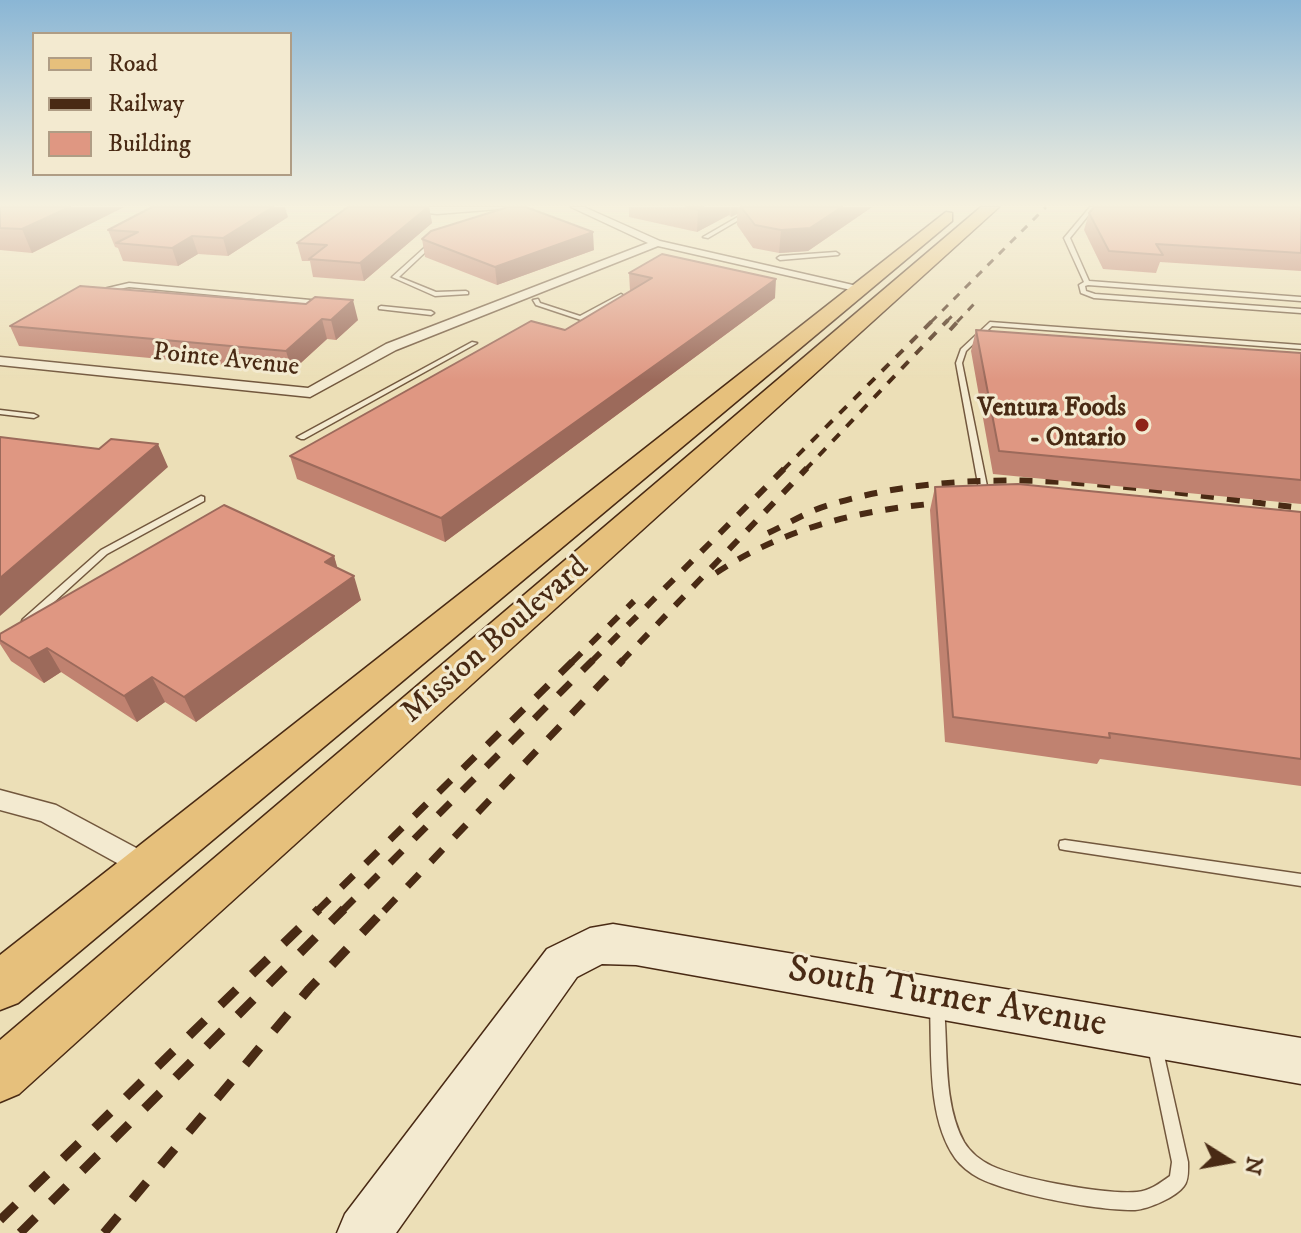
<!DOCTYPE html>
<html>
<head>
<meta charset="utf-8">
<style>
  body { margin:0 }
  #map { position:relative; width:1301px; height:1233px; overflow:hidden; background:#ecdfb7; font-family:"IM FELL DW Pica",serif }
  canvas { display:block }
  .legend { position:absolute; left:32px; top:32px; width:260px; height:144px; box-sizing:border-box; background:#f3ead0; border:2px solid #af9d85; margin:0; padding:10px 14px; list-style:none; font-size:24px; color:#492a14 }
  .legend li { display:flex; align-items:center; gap:16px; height:40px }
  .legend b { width:40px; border:2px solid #af9d85 }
  .north { position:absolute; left:1189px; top:1121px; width:80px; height:80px; -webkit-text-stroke:6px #f3ead0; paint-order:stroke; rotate:101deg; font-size:22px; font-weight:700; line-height:32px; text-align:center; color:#492a14 }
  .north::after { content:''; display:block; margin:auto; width:28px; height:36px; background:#492a14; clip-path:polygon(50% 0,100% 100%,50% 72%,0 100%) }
</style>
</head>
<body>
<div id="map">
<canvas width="1301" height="1233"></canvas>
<ul class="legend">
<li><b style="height:10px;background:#e6c07c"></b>Road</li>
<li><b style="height:10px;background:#492a14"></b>Railway</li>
<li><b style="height:22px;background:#df9782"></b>Building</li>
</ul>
<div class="north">N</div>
</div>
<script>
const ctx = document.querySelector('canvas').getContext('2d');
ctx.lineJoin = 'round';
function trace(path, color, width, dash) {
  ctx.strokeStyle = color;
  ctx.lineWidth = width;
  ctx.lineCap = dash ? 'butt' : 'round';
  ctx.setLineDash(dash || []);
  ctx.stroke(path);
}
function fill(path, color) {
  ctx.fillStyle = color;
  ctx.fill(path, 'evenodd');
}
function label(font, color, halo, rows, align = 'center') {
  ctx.font = font + ' "IM FELL DW Pica",serif';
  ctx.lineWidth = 6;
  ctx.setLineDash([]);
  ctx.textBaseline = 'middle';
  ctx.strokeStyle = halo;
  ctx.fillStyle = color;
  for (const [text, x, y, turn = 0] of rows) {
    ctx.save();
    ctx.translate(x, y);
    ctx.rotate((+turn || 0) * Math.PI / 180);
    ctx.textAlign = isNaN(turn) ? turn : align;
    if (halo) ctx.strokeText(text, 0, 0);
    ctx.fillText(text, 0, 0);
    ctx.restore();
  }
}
const lane = new Path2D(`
  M 755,207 L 761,207 L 708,238 L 703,237 Z
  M 1090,207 L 1095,207 L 1070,238 L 1089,281 L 1301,297 L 1301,301 L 1088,285 L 1085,286 L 1086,291 L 1095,294 L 1301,309 L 1301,313 L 1094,298 L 1081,293 L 1079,285 L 1084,282 L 1064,238 Z
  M 433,240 L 436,242 L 435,243 L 399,277 L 436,292 L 466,291 L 468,292 L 468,294 L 435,296 L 392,277 Z
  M 836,252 L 839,254 L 838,255 L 780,260 L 777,258 L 780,256 Z
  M 129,283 L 321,301 L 324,303 L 321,305 L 129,287 L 98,293 L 95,291 Z
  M 621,294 L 624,296 L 623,297 L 581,320 L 536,305 L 533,300 L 538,299 L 540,303 L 580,316 Z
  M 381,306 L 431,311 L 434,313 L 431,315 L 379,309 L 379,307 Z
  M 990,322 L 1301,345 L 1301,349 L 992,326 L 966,351 L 962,363 L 987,486 L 993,487 L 994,489 C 991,493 982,493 979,489 L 956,363 L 961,349 Z
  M 472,342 L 477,343 L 304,439 L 301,439 L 297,437 Z
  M 0,410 L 34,414 L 38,416 L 34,418 L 0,414 Z
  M 201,496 L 204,497 L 204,501 L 107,554 L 31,623 L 23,623 L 22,621 L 23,619 L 101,550 Z
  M 1065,840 L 1301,874 L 1301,886 L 1065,850 L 1060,849 L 1059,845 L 1060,841 Z
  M 937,1001 L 942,1003 L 944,1008 C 948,1050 943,1104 964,1142 C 970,1152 981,1161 992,1166 C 1020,1179 1107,1195 1137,1192 C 1150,1191 1160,1183 1170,1176 L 1172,1162 L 1148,1047 L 1151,1042 L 1156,1039 L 1161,1042 L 1188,1162 C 1188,1169 1189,1180 1184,1186 C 1176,1197 1149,1209 1135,1210 C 1098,1211 1011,1194 979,1178 C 970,1173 961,1166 955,1158 C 927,1118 932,1055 930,1008 L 932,1003 Z`);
const street = new Path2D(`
  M 375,207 L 524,207 L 437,214 Z
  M 571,207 L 584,207 L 660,241 L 866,288 L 860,292 L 658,246 L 396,350 L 310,397 L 0,365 L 0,357 L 308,388 L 386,344 L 648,243 Z
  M 0,790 L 56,805 L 155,858 L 159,866 L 155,874 L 146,877 L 137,874 L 41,821 L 0,810 Z`);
const secondary = new Path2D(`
  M 613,924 L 1301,1038 L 1301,1084 L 636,965 L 602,964 L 577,977 L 396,1233 L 337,1233 L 345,1214 L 547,949 L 590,928 Z`);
const primary = new Path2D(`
  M 981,207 L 999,207 L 19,1094 L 0,1102 L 0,1040 Z
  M 946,212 L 952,213 L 952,221 L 18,1003 L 0,1010 L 0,955 Z`);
trace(lane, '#72573d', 3);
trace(street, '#72573d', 3);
trace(secondary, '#492a14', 3);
trace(primary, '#492a14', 3);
fill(lane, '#f3ead0');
fill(street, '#f3ead0');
fill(secondary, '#f3ead0');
fill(primary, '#e6c07c');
trace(new Path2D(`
  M 931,322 L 1046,207
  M 946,322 L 954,314
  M 957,322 L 974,304`), '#492a14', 3, [8, 8]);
trace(new Path2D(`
  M 950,330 L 959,320
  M 783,470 L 933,320
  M 805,470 L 948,320`), '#492a14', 4, [10, 10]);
trace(new Path2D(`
  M 768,533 C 788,524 808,511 829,505 C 982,458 1146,490 1301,508
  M 716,573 C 789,525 868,508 954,502
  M 572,662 L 634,601
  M 591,662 L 785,468
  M 621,662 L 807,468`), '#492a14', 6, [13, 13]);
trace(new Path2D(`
  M 317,911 L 574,660
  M 342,911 L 593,660
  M 384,911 L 623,660`), '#492a14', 7, [17, 17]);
trace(new Path2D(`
  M 0,1220 L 319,909
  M 20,1233 L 344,909
  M 104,1233 L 309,989 L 385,909`), '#492a14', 9, [22, 22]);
fill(new Path2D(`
  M 0,207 L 124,207 L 32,253 L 0,250 Z
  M 348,207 L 429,207 L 432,223 L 364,281 L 313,277 L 310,261 L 302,261 L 297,243 Z
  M 629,207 L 872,207 L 808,251 L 779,253 L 753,248 L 737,225 L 737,214 L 731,217 L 729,215 L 697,232 L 629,217 Z
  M 1301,207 L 1301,271 L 1160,262 L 1156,273 L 1103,269 L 1084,230 L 1089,213 Z
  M 288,217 L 228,256 L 198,254 L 178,266 L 123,261 L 118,248 L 115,247 L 108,230 Z
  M 422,239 L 594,250 L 497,285 L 425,257 Z
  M 629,273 L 775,298 L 445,542 L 297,479 L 290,456 L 565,330 L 630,291 Z
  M 80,286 L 358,320 L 336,340 L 327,339 L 292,371 L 19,346 L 10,326 Z
  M 976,330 L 1301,353 L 1301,504 L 993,474 L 971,351 Z
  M 935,487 L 1301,512 L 1301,786 L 1100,759 L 1097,764 L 945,742 L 930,510 Z
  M 334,556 L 337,568 L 361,600 L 196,722 L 165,702 L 137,722 L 61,672 L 44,683 L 11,661 L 0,644 L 0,634 Z`), '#c08270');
fill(new Path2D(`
  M 70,207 L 124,207 L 32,253 L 22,229 Z
  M 273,207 L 285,207 L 288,217 L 228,256 L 223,238 Z
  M 428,207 L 429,207 L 432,223 L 364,281 L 360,263 Z
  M 703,207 L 730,207 L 729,215 L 697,232 L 698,210 Z
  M 732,207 L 738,207 L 737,214 L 731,217 Z
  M 842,207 L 872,207 L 808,251 L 779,253 L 781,230 Z
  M 593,232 L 594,250 L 497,285 L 495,267 Z
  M 192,236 L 198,254 L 178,266 L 172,248 Z
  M 776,279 L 775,298 L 445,542 L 441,518 Z
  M 353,300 L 358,320 L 336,340 L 331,320 Z
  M 322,319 L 327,339 L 292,371 L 286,351 Z
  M 158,444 L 168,467 L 0,616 L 0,578 Z
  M 334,556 L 341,580 L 325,562 Z
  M 354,576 L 361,600 L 196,722 L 184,697 Z
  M 47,648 L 61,672 L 44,683 L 29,658 Z
  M 152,677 L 165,702 L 137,722 L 124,696 Z`), '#9c6a5b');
const building = new Path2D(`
  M 0,207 L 70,207 L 22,229 L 0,228 Z
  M 152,207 L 273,207 L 223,238 L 192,236 L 172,248 L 116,243 L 138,232 L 108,230 Z
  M 348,207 L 428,207 L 360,263 L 309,259 L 327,245 L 297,243 Z
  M 508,207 L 526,207 L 593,232 L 495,267 L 422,239 L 431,231 Z
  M 686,207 L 703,207 L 698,210 Z
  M 741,207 L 842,207 L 810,228 L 781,230 L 755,225 Z
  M 1094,207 L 1301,207 L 1301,253 L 1156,244 L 1163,255 L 1109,251 L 1089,213 Z
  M 662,254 L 776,279 L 441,518 L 290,456 L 531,321 L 565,330 L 652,278 L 629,273 Z
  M 80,286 L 306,304 L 315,297 L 353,300 L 331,320 L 322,319 L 286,351 L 10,326 Z
  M 976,330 L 1301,353 L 1301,480 L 999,451 Z
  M 0,437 L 99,449 L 111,439 L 158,444 L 0,578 Z
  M 1018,484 L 1301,512 L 1301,759 L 1109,733 L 1110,738 L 953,717 L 935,487 Z
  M 224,505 L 334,556 L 325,562 L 354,576 L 184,697 L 152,677 L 124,696 L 47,648 L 29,658 L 0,640 L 0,634 Z`);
fill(building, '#df9782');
trace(building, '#9c6a5b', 2);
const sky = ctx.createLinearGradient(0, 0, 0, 380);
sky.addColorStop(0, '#8ab6d5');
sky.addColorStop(0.54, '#f6f1df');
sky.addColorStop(1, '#f6f1df00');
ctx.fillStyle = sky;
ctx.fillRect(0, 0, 1301, 380);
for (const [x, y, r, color] of [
  [1142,425,8,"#8f2418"]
]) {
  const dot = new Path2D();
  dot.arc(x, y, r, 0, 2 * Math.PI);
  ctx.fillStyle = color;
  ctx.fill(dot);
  trace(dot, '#f3ead0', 3);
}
label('26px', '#492a14', '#f3ead0', [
  ["Pointe Avenue",226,361,6]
]);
label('bold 26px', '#492a14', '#f3ead0', [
  ["Ventura Foods",1126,410],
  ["- Ontario",1126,440]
], 'right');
label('32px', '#492a14', '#f3ead0', [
  ["Mission Boulevard",496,641,-41]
]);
label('38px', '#492a14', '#f3ead0', [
  ["South Turner Avenue",947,999,10]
]);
</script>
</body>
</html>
